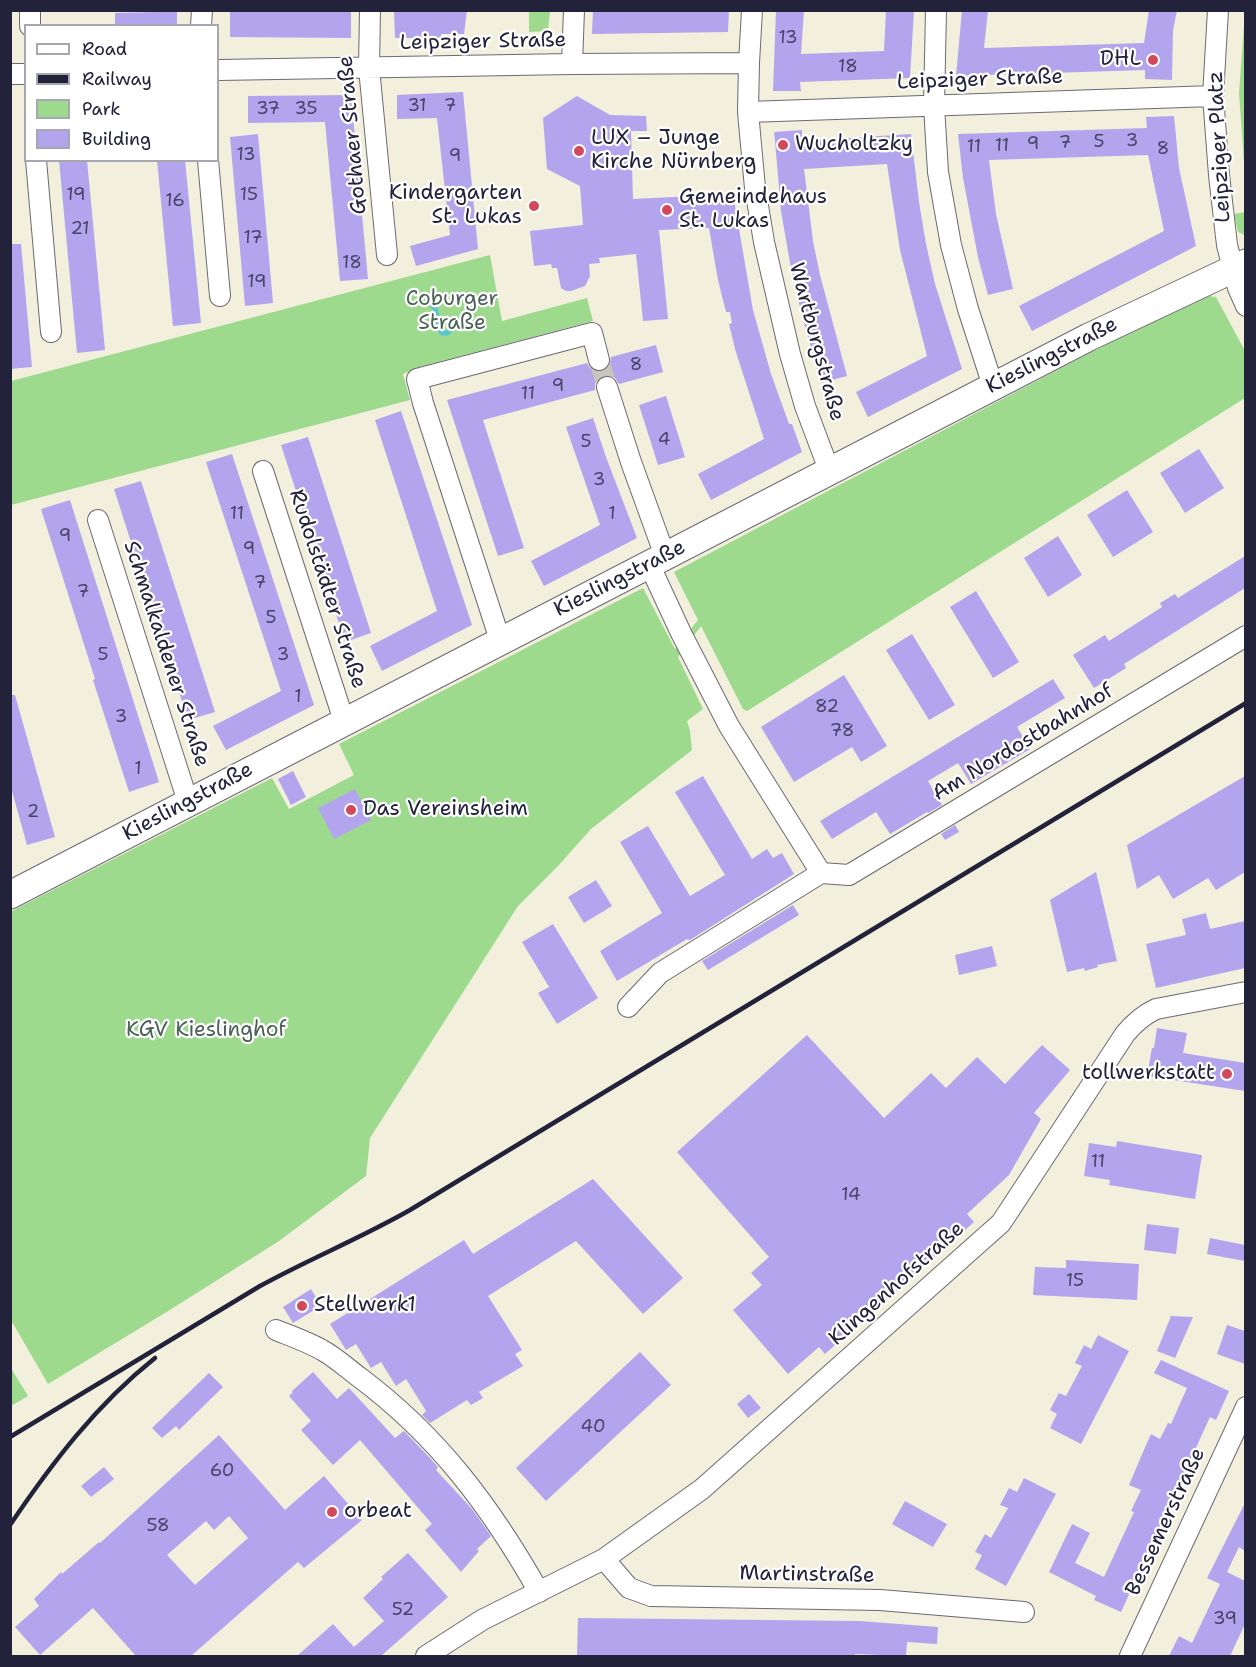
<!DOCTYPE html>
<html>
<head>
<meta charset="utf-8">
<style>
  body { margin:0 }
  #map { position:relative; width:1256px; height:1667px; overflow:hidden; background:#f2efdc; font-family:"Shantell Sans",sans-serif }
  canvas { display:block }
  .frame { position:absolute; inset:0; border:12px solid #22223b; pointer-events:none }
  .legend { position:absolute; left:24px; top:24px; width:195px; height:138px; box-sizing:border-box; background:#fff; border:2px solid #a7a7b1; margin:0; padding:8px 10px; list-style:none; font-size:18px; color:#22223b }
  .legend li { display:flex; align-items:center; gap:12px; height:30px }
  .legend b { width:30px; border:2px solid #a7a7b1 }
</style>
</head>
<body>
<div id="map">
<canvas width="1256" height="1667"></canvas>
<div class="frame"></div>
<ul class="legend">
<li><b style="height:8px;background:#fff"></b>Road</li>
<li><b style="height:8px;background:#22223b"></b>Railway</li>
<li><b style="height:16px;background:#9eda8e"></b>Park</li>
<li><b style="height:16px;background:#b3a5ed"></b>Building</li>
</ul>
</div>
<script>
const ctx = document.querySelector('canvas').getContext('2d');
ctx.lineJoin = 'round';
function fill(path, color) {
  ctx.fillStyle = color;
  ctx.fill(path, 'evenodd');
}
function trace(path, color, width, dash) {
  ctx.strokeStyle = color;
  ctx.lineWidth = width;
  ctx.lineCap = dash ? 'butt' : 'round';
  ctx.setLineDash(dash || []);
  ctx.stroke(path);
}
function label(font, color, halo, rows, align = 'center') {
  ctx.font = font + ' "Shantell Sans",sans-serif';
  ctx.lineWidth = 4.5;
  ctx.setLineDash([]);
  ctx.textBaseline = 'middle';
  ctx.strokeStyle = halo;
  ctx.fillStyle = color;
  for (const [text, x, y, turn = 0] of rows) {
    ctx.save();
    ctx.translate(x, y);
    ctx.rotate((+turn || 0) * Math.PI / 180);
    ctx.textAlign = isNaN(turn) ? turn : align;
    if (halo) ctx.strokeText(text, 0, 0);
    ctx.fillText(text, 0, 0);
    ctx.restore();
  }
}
fill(new Path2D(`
  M 529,11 L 550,11 L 548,31 L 529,32 Z
  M 1245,11 L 1246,11 L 1245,176 L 1239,93 Z
  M 1245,212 L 1246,212 L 1245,235 L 1238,232 L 1234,214 Z
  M 490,255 L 502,321 L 587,298 L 593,321 L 419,367 L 403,374 L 410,400 L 11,505 L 11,381 Z
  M 1200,295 L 1216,297 L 1245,351 L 1245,398 L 747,711 L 743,709 L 701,626 L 678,657 L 703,709 L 687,721 L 690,731 L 692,750 L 591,829 L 558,866 L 518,906 L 370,1138 L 366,1176 L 279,1241 L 173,1308 L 48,1384 L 11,1320 L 10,912 L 272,778 L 289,809 L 354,775 L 339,744 L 643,588 L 675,649 L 698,620 L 674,572 Z
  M 11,1368 L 28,1396 L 11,1406 L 10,1406 Z`), '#9eda8e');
trace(new Path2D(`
  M 428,302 L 435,308 L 440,330 L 442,333 L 447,333 L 451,330 L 450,321`), '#58c5cf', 5);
fill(new Path2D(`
  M 154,10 L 177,10 L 177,26 L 115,26 L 115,13 L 154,12 Z
  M 230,10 L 351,10 L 351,38 L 230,37 Z
  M 394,10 L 467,10 L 464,34 L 441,34 L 441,38 L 395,38 Z
  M 593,10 L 729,10 L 728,32 L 592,34 Z
  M 776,10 L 804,10 L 801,54 L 884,51 L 886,10 L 914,10 L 910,78 L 800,82 L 801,91 L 773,91 Z
  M 962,10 L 988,10 L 984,48 L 1144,43 L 1149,10 L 1177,10 L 1173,31 L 1172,80 L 1145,79 L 1145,70 L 956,76 Z
  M 463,92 L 478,249 L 416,266 L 410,246 L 450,235 L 437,118 L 397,119 L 397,95 Z
  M 351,95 L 368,279 L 340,281 L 325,122 L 248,123 L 248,96 Z
  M 577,96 L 610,115 L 646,116 L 647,131 L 631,131 L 633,199 L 733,194 L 753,310 L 771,374 L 789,424 L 792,424 L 802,452 L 711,500 L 698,474 L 764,439 L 735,349 L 729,324 L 732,323 L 730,312 L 726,312 L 718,280 L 709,228 L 659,230 L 668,319 L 643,321 L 636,254 L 599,258 L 600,263 L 589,264 L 590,276 L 585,286 L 571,291 L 566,291 L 561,288 L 557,268 L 552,268 L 551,264 L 534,266 L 530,231 L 583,225 L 580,186 L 547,169 L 543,118 Z
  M 1174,116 L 1179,168 L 1196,246 L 1032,331 L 1019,306 L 1164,231 L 1148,155 L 989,160 L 996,214 L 1013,289 L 988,295 L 978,257 L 963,178 L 958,134 L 1147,128 L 1146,117 Z
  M 802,130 L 802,141 L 911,134 L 919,202 L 926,244 L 935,284 L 962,369 L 868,417 L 856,392 L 927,356 L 900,250 L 887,164 L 804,169 L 813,241 L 820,275 L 847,376 L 821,383 L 802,316 L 790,263 L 781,211 L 775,141 L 774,132 Z
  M 258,134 L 273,303 L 245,306 L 230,137 Z
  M 59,160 L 87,160 L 105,350 L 77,353 Z
  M 157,160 L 185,160 L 201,323 L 173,326 Z
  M 10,244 L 21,244 L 32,367 L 10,369 Z
  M 656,345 L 663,372 L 619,384 L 615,378 L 610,375 L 604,375 L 598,379 L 595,384 L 595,390 L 483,420 L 524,548 L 498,556 L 447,400 L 587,363 L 590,368 L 595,371 L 603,371 L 607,369 L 610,364 L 611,357 Z
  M 666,396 L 685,457 L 658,465 L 639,405 Z
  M 401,411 L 472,625 L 382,671 L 370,646 L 437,611 L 375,420 Z
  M 593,418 L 606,457 L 637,538 L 544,586 L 531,561 L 600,525 L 566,427 Z
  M 308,437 L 371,633 L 345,642 L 281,445 Z
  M 1199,449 L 1224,488 L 1185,513 L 1160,473 Z
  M 232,454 L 314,705 L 226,750 L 213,726 L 281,691 L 206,462 Z
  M 141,481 L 215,712 L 188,720 L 114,489 Z
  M 1127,490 L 1153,532 L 1113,557 L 1087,515 Z
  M 70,500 L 159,782 L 129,792 L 93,680 L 95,679 L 41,509 Z
  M 1058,536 L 1082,575 L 1048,597 L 1024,558 Z
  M 1245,556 L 1245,588 L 1124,664 L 1126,668 L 1094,688 L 1073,655 L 1105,635 L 1109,641 L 1162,607 L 1160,603 L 1175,594 L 1178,598 Z
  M 976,591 L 1019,662 L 993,678 L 950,607 Z
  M 912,634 L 955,705 L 929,720 L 886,650 Z
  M 844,675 L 887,746 L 861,762 L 852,747 L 794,782 L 761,727 Z
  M 1053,679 L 1065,698 L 1017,727 L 1030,749 L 971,784 L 958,763 L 928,781 L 942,805 L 928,813 L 927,812 L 890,834 L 876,812 L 832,839 L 820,821 Z
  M 10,695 L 15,695 L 55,837 L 27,845 L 10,784 Z
  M 293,771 L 306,797 L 291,805 L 278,779 Z
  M 703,776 L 752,859 L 767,849 L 773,858 L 782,853 L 794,874 L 690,940 L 687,939 L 617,981 L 600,951 L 662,913 L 620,842 L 648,826 L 690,896 L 725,875 L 675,792 Z
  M 1245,776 L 1245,872 L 1216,890 L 1208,878 L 1173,899 L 1159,875 L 1137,889 L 1127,845 Z
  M 355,789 L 371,820 L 334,839 L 318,808 Z
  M 955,825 L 959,832 L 945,840 L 941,834 Z
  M 1096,872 L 1117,961 L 1097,965 L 1098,967 L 1085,971 L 1084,968 L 1067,972 L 1050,900 Z
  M 596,880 L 612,906 L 584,923 L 568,897 Z
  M 793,905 L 799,915 L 708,970 L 702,961 Z
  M 1206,913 L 1210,929 L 1245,921 L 1245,968 L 1156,988 L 1146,944 L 1186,935 L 1182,919 Z
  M 553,924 L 598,998 L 557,1024 L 538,993 L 549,987 L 522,942 Z
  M 992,946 L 997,966 L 959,975 L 955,955 Z
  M 1157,1028 L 1187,1033 L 1183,1053 L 1245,1063 L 1245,1091 L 1147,1076 L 1152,1048 L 1154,1048 Z
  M 807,1035 L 884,1118 L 931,1073 L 946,1088 L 977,1057 L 1005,1084 L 1042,1045 L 1070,1070 L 1034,1113 L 1041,1119 L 1009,1175 L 967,1214 L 974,1222 L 825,1354 L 819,1347 L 788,1374 L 733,1310 L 762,1285 L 751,1273 L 769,1257 L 677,1152 Z
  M 1117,1141 L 1202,1155 L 1195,1199 L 1109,1185 L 1110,1180 L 1084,1176 L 1089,1143 L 1116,1147 Z
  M 593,1179 L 683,1278 L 643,1314 L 576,1241 L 488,1296 L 522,1350 L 515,1354 L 523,1366 L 479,1392 L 483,1398 L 471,1405 L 467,1400 L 430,1423 L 422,1415 L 426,1411 L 406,1379 L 396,1386 L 381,1362 L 371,1368 L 356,1344 L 346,1350 L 330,1324 L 464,1240 L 473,1254 Z
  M 1147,1224 L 1179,1228 L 1176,1254 L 1144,1250 Z
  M 1210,1238 L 1245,1245 L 1245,1261 L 1207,1254 Z
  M 1066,1260 L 1139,1264 L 1137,1300 L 1033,1295 L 1035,1267 L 1066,1268 Z
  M 311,1289 L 321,1306 L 293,1323 L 283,1307 Z
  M 1171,1316 L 1193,1317 L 1175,1358 L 1157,1351 Z
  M 1227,1325 L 1245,1331 L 1245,1364 L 1217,1354 Z
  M 1098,1335 L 1129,1351 L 1081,1444 L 1050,1428 L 1057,1414 L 1050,1410 L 1059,1393 L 1066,1396 L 1082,1366 L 1075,1363 L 1084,1345 L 1091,1349 Z
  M 640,1352 L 671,1385 L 546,1501 L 516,1468 Z
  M 1161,1360 L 1229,1391 L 1216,1420 L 1210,1417 L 1121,1612 L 1094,1600 L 1096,1596 L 1049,1572 L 1072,1524 L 1090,1533 L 1075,1563 L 1104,1577 L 1134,1512 L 1131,1511 L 1141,1490 L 1129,1485 L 1143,1452 L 1151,1434 L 1160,1439 L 1168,1423 L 1171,1424 L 1187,1388 L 1154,1373 Z
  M 313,1372 L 337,1399 L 349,1388 L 395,1438 L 404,1431 L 429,1457 L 438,1467 L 436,1470 L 472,1509 L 491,1536 L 477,1549 L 479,1551 L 461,1572 L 425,1530 L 432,1524 L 360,1440 L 333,1465 L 301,1430 L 311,1421 L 289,1396 L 293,1392 L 292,1391 Z
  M 209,1373 L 223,1387 L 179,1430 L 176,1426 L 162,1438 L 152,1428 Z
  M 749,1394 L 761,1408 L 748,1418 L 737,1404 Z
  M 219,1435 L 285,1510 L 324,1476 L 362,1520 L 304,1568 L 298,1562 L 191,1656 L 136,1656 L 93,1608 L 40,1655 L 15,1627 L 39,1606 L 34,1599 L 61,1572 L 62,1574 L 99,1542 L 100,1543 ZM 229,1516 L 248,1538 L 195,1585 L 167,1555 L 206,1521 L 214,1530 Z
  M 104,1467 L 114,1479 L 91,1497 L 81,1486 Z
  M 1024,1478 L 1056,1494 L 1006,1586 L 975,1569 L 982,1555 L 975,1552 L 985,1534 L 991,1538 L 1008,1508 L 1000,1505 L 1009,1488 L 1017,1492 Z
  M 905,1501 L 947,1524 L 933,1547 L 892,1524 Z
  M 1245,1503 L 1245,1551 L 1239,1547 L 1227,1572 L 1245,1581 L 1245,1624 L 1230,1656 L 1169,1656 L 1179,1636 L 1192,1643 L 1220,1584 L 1207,1578 Z
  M 408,1553 L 448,1597 L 381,1656 L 297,1656 L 333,1624 L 354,1647 L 384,1621 L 363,1598 L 383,1579 L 381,1577 Z
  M 578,1618 L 860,1621 L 938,1627 L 937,1644 L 907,1642 L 906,1656 L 855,1654 L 855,1656 L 577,1656 Z`), '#b3a5ed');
trace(new Path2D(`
  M 599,360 L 607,387`), '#c8c6bc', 20, [20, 10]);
const street = new Path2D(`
  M 370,10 L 369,68 L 387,255
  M 752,10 L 749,63 L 748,112 L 755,188 L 764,242 L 790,354 L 805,406 L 829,470
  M 936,10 L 934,106 L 938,172 L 951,245 L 968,309 L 993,386
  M 1218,10 L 1213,96 L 1219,175 L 1227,245 L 1238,288 L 1246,306
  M 30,26 L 30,10
  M 201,26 L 202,10
  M 572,64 L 574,10
  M 218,70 L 572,64 L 749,63
  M 10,74 L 26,74
  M 748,112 L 1213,96
  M 36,160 L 51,332
  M 208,160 L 220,296
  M 607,387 L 631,462 L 665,556
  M 263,471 L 344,721
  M 98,520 L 188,802
  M 649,564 L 681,633 L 729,726 L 821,873 L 849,875 L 1246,636
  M 500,640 L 423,403 L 417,379 L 592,333 L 599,360
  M 628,1007 L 660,973 L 821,873
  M 276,1330 C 291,1336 308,1342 322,1350 C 335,1357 347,1368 359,1377 C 438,1436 491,1507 539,1592
  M 604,1559 L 629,1588 L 651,1596 L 880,1600 L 1024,1612
  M 426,1656 L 482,1620 L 604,1559 L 702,1489 L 1001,1223 L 1125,1034 C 1134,1023 1143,1015 1156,1009 L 1246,992
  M 1130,1656 L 1246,1407`);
const secondary = new Path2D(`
  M 10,895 L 1089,337 L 1246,263`);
trace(street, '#6b6a73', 22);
trace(secondary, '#6b6a73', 29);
trace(street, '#fff', 20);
trace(secondary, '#fff', 27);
trace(new Path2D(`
  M 10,1437 L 260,1286 C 309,1259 361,1238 410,1210 L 1246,703
  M 10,1525 C 52,1463 96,1405 155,1358`), '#22223b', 4.5);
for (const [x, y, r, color] of [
  [1153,60,6,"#d1495b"],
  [783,145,6,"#d1495b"],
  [579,151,6,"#d1495b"],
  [534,206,6,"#d1495b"],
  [667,210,6,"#d1495b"],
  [351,810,6,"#d1495b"],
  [1227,1074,6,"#d1495b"],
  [302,1306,6,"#d1495b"],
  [332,1512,6,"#d1495b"]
]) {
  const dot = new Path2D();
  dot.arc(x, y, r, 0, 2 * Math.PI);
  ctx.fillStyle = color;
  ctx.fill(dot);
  trace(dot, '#fff', 2);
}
label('18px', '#464368', null, [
  ["13",788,38],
  ["18",848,67],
  ["31",417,106],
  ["7",450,106],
  ["37",268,109],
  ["35",306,109],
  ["3",1132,141],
  ["5",1099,142],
  ["7",1065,143],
  ["9",1033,144],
  ["11",1002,146],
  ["11",974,147],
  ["8",1163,149],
  ["13",246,155],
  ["9",455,156],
  ["19",76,195],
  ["15",249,195],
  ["16",175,201],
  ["21",80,229],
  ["17",253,238],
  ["18",352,263],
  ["19",257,282],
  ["8",636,365],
  ["9",558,386],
  ["11",528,394],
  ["4",664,440],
  ["5",586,442],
  ["3",599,480],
  ["11",237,514],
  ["1",612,514],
  ["9",65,536],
  ["9",249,549],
  ["7",260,583],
  ["7",83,592],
  ["5",271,618],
  ["5",103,655],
  ["3",283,655],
  ["1",298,697],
  ["82",827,707],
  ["3",121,717],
  ["78",842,731],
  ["1",138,769],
  ["2",33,812],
  ["11",1098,1162],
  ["14",851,1195],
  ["15",1075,1281],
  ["40",593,1427],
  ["60",222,1471],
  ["58",158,1526],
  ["52",403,1610],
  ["39",1225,1619]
]);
label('21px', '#22223b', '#fff', [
  ["Leipziger Straße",483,42,-1],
  ["Leipziger Straße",980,80,-2],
  ["Gothaer Straße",353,135,-95],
  ["Leipziger Platz",1220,147,-93],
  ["Wartburgstraße",816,342,75],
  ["Kieslingstraße",1052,356,-27],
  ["Kieslingstraße",620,579,-27],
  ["Rudolstädter Straße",327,589,72],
  ["Schmalkaldener Straße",166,654,72],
  ["Am Nordostbahnhof",1023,743,-31],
  ["Kieslingstraße",188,802,-28],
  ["Klingenhofstraße",897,1284,-42],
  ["Bessemerstraße",1166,1522,-65],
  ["Martinstraße",807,1575,1]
]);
label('21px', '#22223b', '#fff', [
  ["DHL",1141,60,"right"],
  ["LUX – Junge",591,139],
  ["Kirche Nürnberg",591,163],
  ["Wucholtzky",795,145],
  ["Kindergarten",522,194,"right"],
  ["St. Lukas",522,218,"right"],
  ["Gemeindehaus",679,198],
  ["St. Lukas",679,222],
  ["Das Vereinsheim",363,810],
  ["tollwerkstatt",1215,1074,"right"],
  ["Stellwerk1",314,1306],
  ["orbeat",344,1512]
], 'left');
label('21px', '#4d6258', '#fff', [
  ["Coburger",452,300],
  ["Straße",452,324],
  ["KGV Kieslinghof",206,1031]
]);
</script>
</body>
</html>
